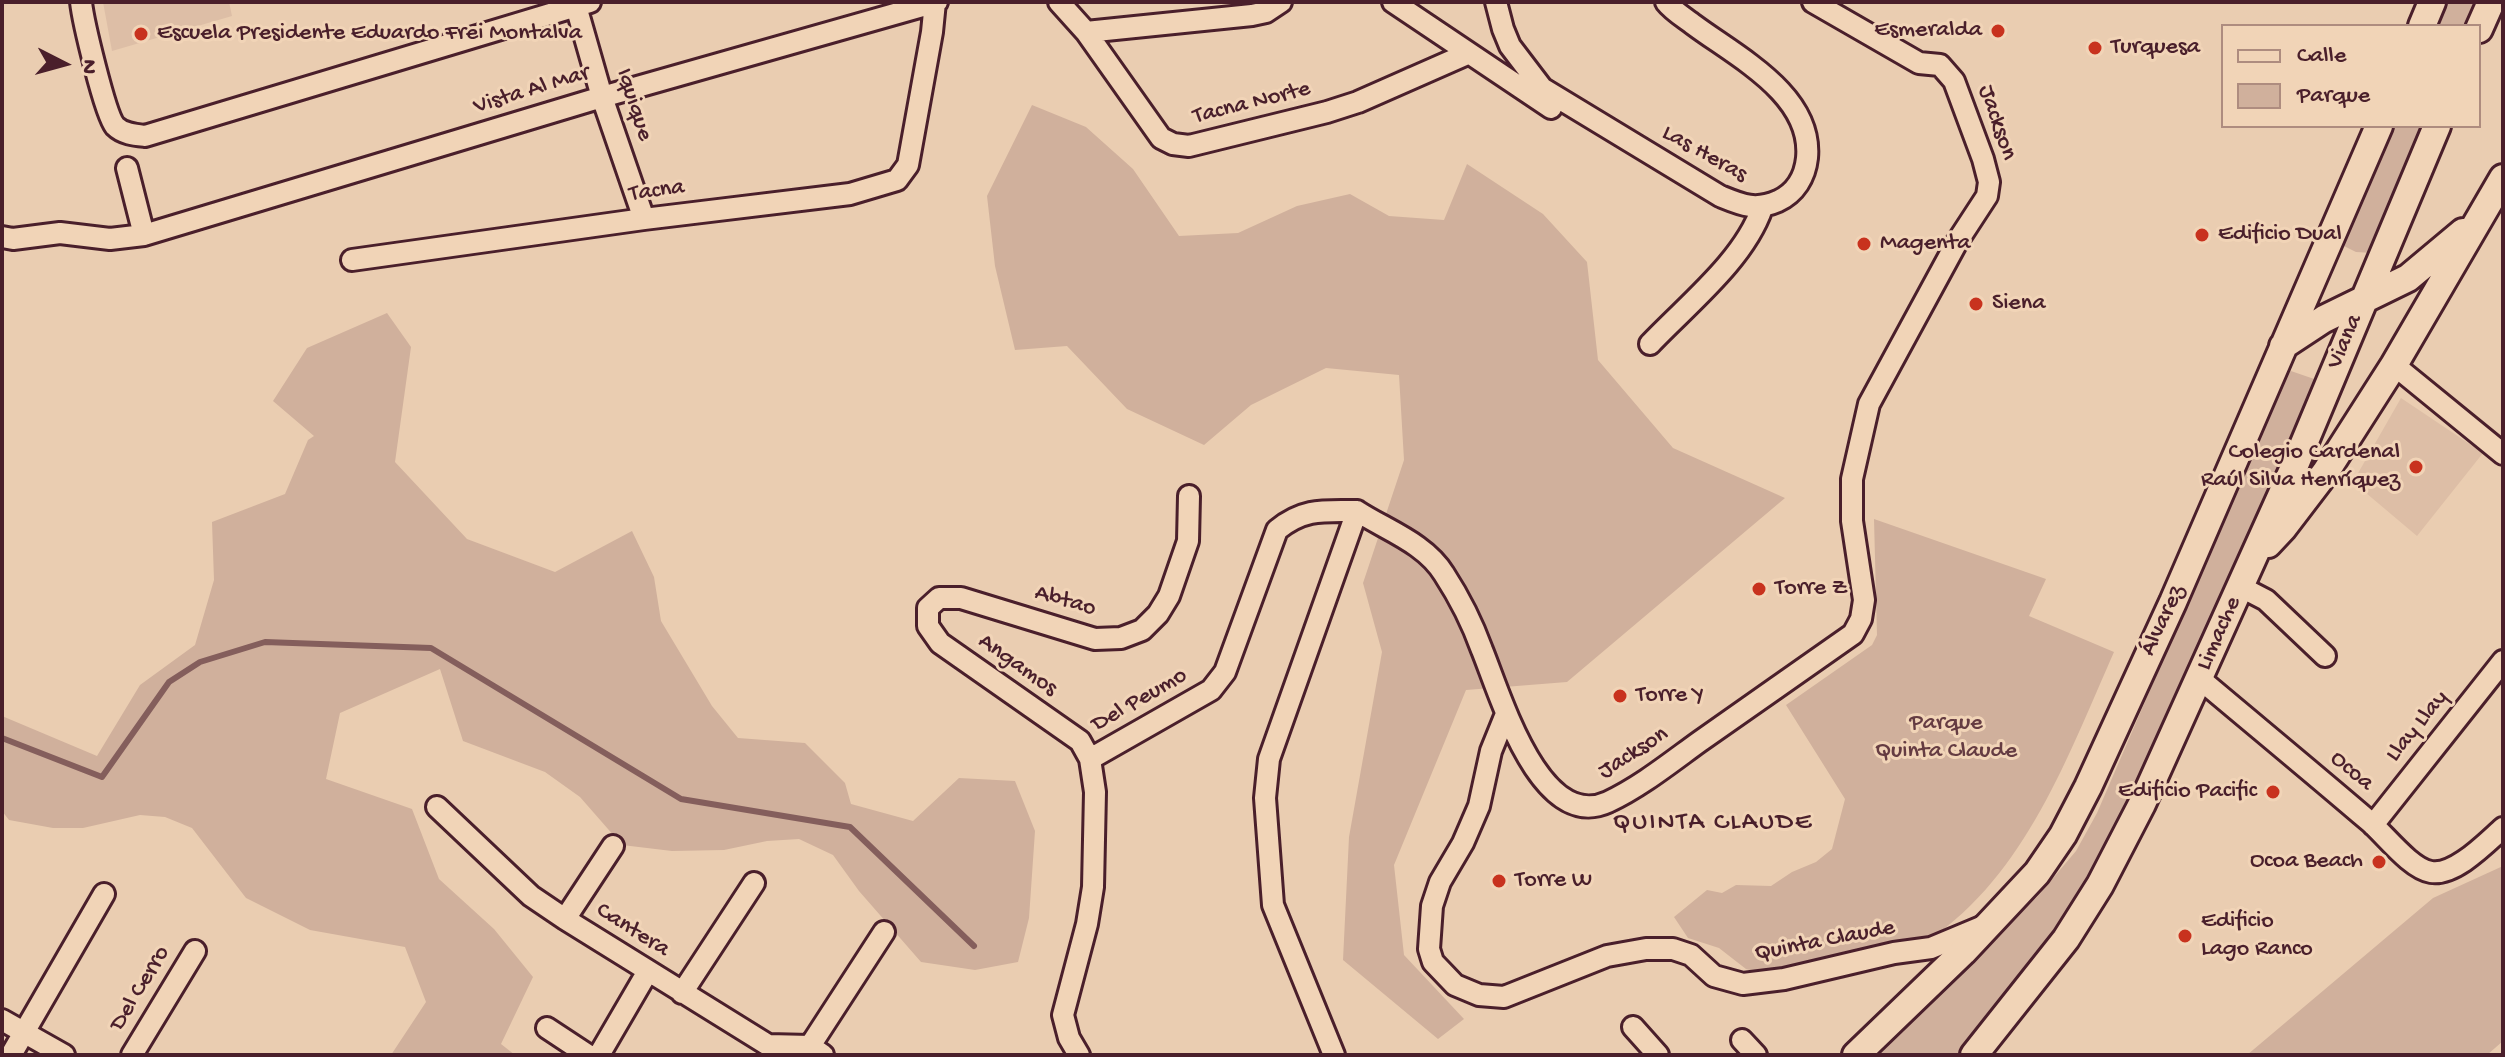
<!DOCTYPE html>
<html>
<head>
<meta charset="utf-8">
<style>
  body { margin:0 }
  #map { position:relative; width:2505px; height:1057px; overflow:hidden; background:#eacdb1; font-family:"Gochi Hand",sans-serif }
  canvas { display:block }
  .frame { position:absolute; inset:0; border:4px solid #4a1f2b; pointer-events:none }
  .legend { position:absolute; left:2221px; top:24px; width:260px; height:104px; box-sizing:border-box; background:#f1d4b7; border:2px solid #ae8c7f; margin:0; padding:10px 14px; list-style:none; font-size:24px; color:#4a1f2b }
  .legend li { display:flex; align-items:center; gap:16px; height:40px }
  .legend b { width:40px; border:2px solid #ae8c7f }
  .north { position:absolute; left:24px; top:24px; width:80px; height:80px; -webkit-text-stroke:6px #f1d4b7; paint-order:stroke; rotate:96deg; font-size:22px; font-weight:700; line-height:32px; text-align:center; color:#4a1f2b }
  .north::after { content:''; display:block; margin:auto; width:28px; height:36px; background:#4a1f2b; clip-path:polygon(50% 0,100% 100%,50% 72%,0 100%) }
</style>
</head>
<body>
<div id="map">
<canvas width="2505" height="1057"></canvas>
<div class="frame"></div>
<ul class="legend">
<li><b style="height:10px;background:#f1d4b7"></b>Calle</li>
<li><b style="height:22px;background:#d0b09c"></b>Parque</li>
</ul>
<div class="north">N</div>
</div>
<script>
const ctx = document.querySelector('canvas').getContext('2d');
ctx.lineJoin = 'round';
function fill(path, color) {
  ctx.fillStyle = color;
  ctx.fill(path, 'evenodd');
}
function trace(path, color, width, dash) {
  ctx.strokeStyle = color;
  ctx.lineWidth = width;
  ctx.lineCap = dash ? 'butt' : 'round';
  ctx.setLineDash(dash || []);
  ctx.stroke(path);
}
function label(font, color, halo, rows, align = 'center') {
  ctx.font = font + ' "Gochi Hand",sans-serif';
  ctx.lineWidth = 6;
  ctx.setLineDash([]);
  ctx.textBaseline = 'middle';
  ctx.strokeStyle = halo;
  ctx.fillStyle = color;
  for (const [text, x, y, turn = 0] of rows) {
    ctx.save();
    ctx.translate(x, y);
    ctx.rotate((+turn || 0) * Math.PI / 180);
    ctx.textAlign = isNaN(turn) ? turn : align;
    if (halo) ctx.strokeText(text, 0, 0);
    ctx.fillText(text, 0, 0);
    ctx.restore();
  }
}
fill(new Path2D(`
  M 103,2 L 229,2 L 232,16 L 112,51 Z
  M 2401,398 L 2483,453 L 2417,536 L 2353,482 Z`), '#ddbea6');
fill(new Path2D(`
  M 2446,2 L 2481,2 L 2471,26 L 2436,26 Z
  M 1032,105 L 1086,127 L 1133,169 L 1179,236 L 1238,233 L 1297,206 L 1350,194 L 1389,216 L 1444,220 L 1467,164 L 1543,214 L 1587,262 L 1598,360 L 1673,448 L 1785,498 L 1567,682 L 1466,690 L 1394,865 L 1404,955 L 1464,1019 L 1438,1039 L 1343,960 L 1349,837 L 1382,652 L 1363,583 L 1404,460 L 1399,375 L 1326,368 L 1251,405 L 1204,445 L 1127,409 L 1067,346 L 1015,350 L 995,266 L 987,196 Z
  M 2393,126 L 2428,126 L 2373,253 L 2356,252 L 2342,245 Z
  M 387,313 L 411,347 L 395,462 L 467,539 L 555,572 L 632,531 L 654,577 L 661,621 L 712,706 L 738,738 L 805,743 L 845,783 L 851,804 L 913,821 L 959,778 L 1015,781 L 1035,831 L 1029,918 L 1018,962 L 975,970 L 921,962 L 859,891 L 833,855 L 799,839 L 767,841 L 724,850 L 672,851 L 622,845 L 580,797 L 545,772 L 463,741 L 440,669 L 340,713 L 326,779 L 412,809 L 439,879 L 494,929 L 533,977 L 501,1044 L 515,1055 L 391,1055 L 426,1002 L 405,947 L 310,930 L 246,898 L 192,828 L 165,817 L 140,815 L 83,828 L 53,828 L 9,820 L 2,811 L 2,716 L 97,756 L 140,685 L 195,645 L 214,580 L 212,522 L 285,494 L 308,440 L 314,436 L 273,401 L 307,348 Z
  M 2288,370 L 2320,381 L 2108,856 L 2063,927 L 1960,1055 L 1875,1055 L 2037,897 L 2076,851 L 2097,813 Z
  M 1874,519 L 2046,579 L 2029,616 L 2114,652 C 2068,756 2026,874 1929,940 L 1909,938 L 1886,942 L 1821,965 L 1761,973 L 1746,969 L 1719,948 L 1688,938 L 1674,917 L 1707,890 L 1722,893 L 1736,885 L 1771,886 L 1792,872 L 1816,862 L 1832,849 L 1845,799 L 1786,705 L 1872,645 L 1877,635 Z
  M 2503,866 L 2503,1041 L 2487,1055 L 2247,1055 L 2433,898 Z`), '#d0b09c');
trace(new Path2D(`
  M 2,738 L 102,777 L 169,682 L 200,662 L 265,642 L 431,648 L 681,799 L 850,827 L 974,946`), '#845e5c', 6);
const minor = new Path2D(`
  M 81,2 C 83,21 105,114 115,126 C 123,134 135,135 145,136 L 590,2
  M 1059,2 L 1086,32 L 1161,138 L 1173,144 L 1189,146 L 1327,112 L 1358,102 L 1467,54
  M 1393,2 L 1551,108
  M 1496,2 L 1503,29 L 1510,46 L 1542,88 L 1720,196 C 1742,205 1755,211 1778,201 C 1795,193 1805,177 1807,158 C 1813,95 1737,57 1694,25 C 1685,18 1673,11 1666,2
  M 576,6 L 602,97 L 644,219
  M 1086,32 L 1252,15 L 1266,12 L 1281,2
  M 127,168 L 144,235
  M 2,237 L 13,239 L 60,233 L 110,239 L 144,235 L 602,97 L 937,2
  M 352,260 L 644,219 L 850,194 L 897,180 L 908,165 L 932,32 L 935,2
  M 1650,344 C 1688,304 1744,260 1762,208
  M 2394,365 L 2503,454
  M 1357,511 C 1386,530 1425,543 1444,574 C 1459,597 1473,625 1482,650 C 1500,694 1540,833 1608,802 C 1640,787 1670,763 1699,742 C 1750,706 1802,670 1853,634 L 1861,619 L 1864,600 L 1852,521 L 1852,479 L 1869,404 L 1957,242 L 1987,196 L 1989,182 L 1983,159 L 1954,81 L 1940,65 L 1919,63 L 1813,2
  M 2241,587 L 2266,600 L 2325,656
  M 2200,679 C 2257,727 2314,774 2370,822 C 2386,836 2411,869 2431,872 C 2455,876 2487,842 2503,828
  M 1506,714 L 1491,751 L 1479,806 L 1463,843 L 1440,882 L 1432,906 L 1429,949 L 1433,962 L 1455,985 L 1479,995 L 1504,997 L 1607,956 L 1646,949 L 1673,949 L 1691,955 L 1714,976 L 1743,984 L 1784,979 L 1894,953 L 1931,948 L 1986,925
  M 1090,759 L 1080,741 L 940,643 L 928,626 L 928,608 L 939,598 L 961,598 L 1095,639 L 1121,638 L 1142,630 L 1158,614 L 1169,596 L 1188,541 L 1189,496
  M 437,807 L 531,896 L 565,919 L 768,1045 L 810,1046 L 823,1055
  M 2373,825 L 2503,661
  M 565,919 L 613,846
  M 682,993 L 754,883
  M 2,1020 L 64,1055
  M 1633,1027 L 1658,1055
  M 547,1028 L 588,1055
  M 1742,1040 L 1756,1055
  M 810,1046 L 884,932
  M 11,1055 L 104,894
  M 132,1055 L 195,951
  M 599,1055 L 648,971
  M 1079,1055 L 1069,1038 L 1063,1015 L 1087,924 L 1093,887 L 1095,792 L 1090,759 L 1211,690 L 1225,672 L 1277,530 C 1304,508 1324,511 1357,511
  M 1334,1055 L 1273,905 L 1265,798 L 1269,759 L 1357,511`);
const major = new Path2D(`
  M 2422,26 L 2432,2
  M 2479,29 L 2491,2
  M 2283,346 L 2324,319 L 2408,278 L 2463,232
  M 2268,544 L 2283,528 L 2325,473 L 2394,365 L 2503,178
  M 1856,1055 L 1963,952 L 2037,873 L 2063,835 L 2088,787 L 2173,602 L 2379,126
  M 1974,1055 L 2066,939 L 2100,885 L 2142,804 L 2295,465 L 2437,126`);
trace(minor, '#4a1f2b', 26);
trace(major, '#4a1f2b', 32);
trace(minor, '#f1d4b7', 20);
trace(major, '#f1d4b7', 26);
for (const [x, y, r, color] of [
  [1998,31,8,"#c8321e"],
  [141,34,8,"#c8321e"],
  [2095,48,8,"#c8321e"],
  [2202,235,8,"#c8321e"],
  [1864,244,8,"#c8321e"],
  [1976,304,8,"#c8321e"],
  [2416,467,8,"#c8321e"],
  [1759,589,8,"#c8321e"],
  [1620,696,8,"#c8321e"],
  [2273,792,8,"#c8321e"],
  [2379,862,8,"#c8321e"],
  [1499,881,8,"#c8321e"],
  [2185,936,8,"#c8321e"]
]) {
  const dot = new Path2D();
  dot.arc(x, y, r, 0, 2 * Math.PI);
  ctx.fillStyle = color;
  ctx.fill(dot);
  trace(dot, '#f1d4b7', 3);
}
label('24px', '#4a1f2b', '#f1d4b7', [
  ["Esmeralda",1982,31,"right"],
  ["Escuela Presidente Eduardo Frei Montalva",157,34],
  ["Turquesa",2111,48],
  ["Edificio Dual",2218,235],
  ["Magenta",1880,244],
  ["Siena",1992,304],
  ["Colegio Cardenal",2400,453,"right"],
  ["Raúl Silva Henríquez",2400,481,"right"],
  ["Torre Z",1775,589],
  ["Torre Y",1636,696],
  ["Edificio Pacific",2257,792,"right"],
  ["Ocoa Beach",2363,862,"right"],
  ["Torre W",1515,881],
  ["Edificio",2201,922],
  ["Lago Ranco",2201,950]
], 'left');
label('24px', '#4a1f2b', '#f1d4b7', [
  ["Vista Al Mar",532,91,-17],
  ["Tacna Norte",1252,104,-14],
  ["Iquique",633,105,72],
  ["Jackson",1996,123,71],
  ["Las Heras",1704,155,29],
  ["Tacna",657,192,-8],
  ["Viana",2346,342,-67],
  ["Abtao",1065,602,16],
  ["Álvarez",2164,621,-65],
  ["Limache",2220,634,-66],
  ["Angamos",1017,666,35],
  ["Del Peumo",1140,701,-30],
  ["Llay Llay",2418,727,-51],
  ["Jackson",1634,754,-33],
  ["Ocoa",2351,772,40],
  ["Cantera",632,931,32],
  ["Quinta Claude",1825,942,-11],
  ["Del Cerro",141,989,-59]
]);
label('24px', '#653c42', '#f1d4b7', [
  ["Parque",1946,724],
  ["Quinta Claude",1946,752]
]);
ctx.letterSpacing = '2px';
label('26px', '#4a1f2b', '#f1d4b7', [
  ["QUINTA CLAUDE",1713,824]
]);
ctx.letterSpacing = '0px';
</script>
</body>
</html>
